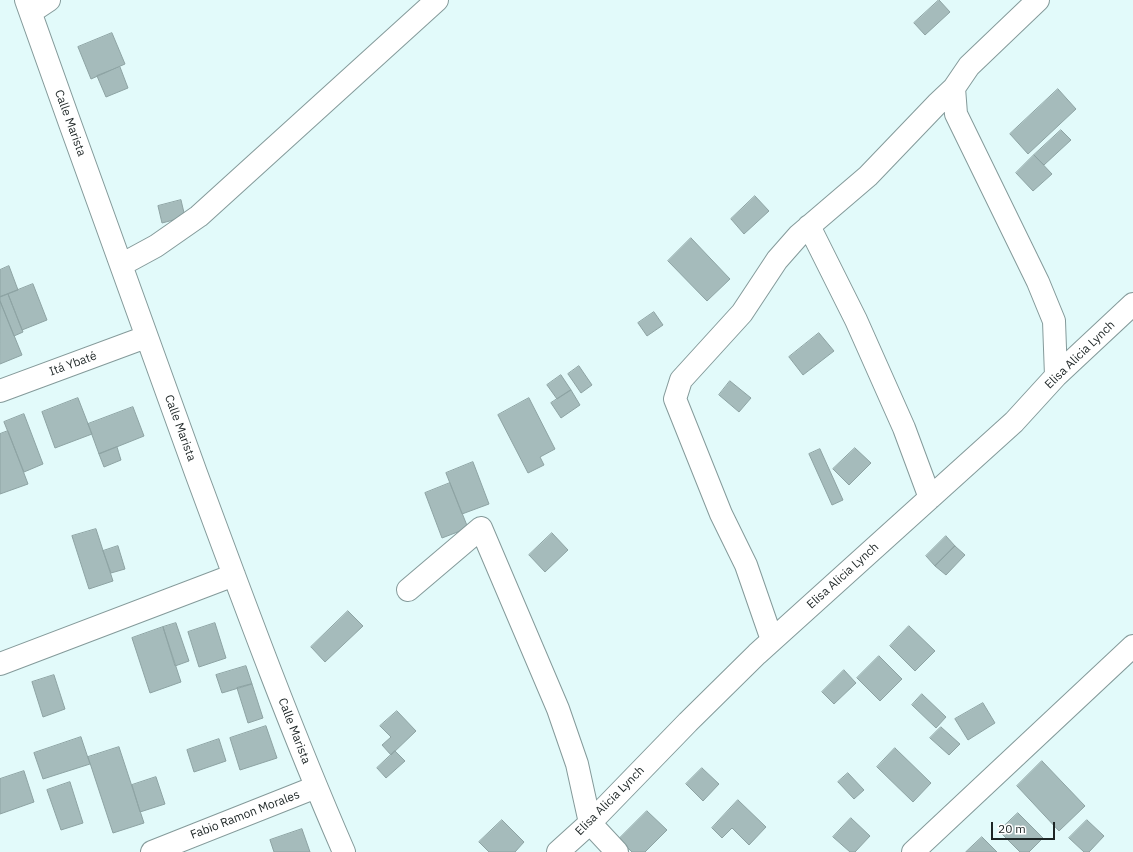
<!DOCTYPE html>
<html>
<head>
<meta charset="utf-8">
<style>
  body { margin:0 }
  #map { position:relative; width:1133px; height:852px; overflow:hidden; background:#e2fafa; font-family:"IBM Plex Sans",sans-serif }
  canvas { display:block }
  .scale { position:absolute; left:991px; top:822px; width:64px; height:18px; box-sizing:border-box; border:2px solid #1d2525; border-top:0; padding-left:5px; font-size:12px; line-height:14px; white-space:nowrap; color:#1d2525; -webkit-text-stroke:3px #fff; paint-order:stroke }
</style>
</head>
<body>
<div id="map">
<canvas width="1133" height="852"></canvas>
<div class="scale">20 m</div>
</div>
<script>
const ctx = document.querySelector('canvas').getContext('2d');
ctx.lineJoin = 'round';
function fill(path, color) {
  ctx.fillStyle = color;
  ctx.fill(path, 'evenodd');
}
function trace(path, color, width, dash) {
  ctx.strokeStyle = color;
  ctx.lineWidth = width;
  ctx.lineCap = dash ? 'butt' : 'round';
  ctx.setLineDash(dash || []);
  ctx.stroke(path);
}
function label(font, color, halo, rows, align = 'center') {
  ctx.font = font + ' "IBM Plex Sans",sans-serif';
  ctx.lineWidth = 3;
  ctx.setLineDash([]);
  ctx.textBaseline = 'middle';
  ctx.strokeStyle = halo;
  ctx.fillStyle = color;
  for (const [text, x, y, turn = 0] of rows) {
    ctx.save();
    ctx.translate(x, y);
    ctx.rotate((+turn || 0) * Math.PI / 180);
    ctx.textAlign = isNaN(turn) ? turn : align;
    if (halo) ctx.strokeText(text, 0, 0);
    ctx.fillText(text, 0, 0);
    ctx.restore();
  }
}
const building = new Path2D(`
  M 939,0 L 950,12 L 925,35 L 914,23 Z
  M 112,33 L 125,64 L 91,79 L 78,47 Z
  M 120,67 L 128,88 L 106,97 L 97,76 Z
  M 1058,89 L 1076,109 L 1028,154 L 1010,134 Z
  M 1061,130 L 1071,140 L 1044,165 L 1034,155 Z
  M 1034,155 L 1052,174 L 1033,191 L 1016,173 Z
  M 755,196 L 769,211 L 744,234 L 731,219 Z
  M 181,200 L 185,217 L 162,223 L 158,206 Z
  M 691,238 L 730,279 L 707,301 L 668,261 Z
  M 9,266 L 18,290 L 0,297 L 0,270 Z
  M 33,284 L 47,320 L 22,330 L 8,294 Z
  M 8,294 L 23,332 L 14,336 L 0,301 L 0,297 Z
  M 0,301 L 22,355 L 0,364 Z
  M 654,312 L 663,325 L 647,336 L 638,323 Z
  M 819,333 L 834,351 L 803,375 L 789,357 Z
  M 579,366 L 592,385 L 581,393 L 568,374 Z
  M 561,375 L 571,390 L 557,399 L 547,385 Z
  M 730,381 L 751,398 L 739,412 L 719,395 Z
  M 571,390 L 580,405 L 561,418 L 551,403 Z
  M 78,398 L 92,434 L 55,448 L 42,412 Z
  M 529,398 L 555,449 L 540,457 L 544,465 L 528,473 L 498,415 Z
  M 133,407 L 144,436 L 99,454 L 88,424 Z
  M 24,414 L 43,464 L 24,472 L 4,422 Z
  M 8,431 L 28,484 L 0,494 L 0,434 Z
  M 117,447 L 121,460 L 104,467 L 99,454 Z
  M 855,448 L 871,463 L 849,485 L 833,469 Z
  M 820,449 L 843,500 L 832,505 L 809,454 Z
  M 473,462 L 489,504 L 462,514 L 446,473 Z
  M 450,483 L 468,528 L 442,538 L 425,493 Z
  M 96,529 L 113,581 L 89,589 L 72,536 Z
  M 552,533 L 568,550 L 545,572 L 529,555 Z
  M 946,536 L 955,546 L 935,566 L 926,556 Z
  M 118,546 L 125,569 L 111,573 L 103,551 Z
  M 955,546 L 965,555 L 946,575 L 935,566 Z
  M 348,611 L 363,626 L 325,662 L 311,647 Z
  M 176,623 L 189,661 L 175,666 L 163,627 Z
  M 215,623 L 226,658 L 199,667 L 188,632 Z
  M 909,626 L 935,651 L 915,671 L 890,646 Z
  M 163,627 L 181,682 L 150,693 L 132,638 Z
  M 879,656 L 902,679 L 880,701 L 857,678 Z
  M 246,666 L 252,684 L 222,693 L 216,675 Z
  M 844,670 L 856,683 L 834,704 L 822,692 Z
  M 54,675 L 65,709 L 43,717 L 32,682 Z
  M 252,684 L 263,718 L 248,723 L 237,688 Z
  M 922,694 L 946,717 L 936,728 L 912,705 Z
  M 983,703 L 995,723 L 968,740 L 955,719 Z
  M 397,711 L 416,731 L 391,755 L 382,745 L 391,737 L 380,726 Z
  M 266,726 L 277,758 L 240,770 L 230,738 Z
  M 941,727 L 960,744 L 949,755 L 930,738 Z
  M 81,737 L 90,764 L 43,779 L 34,753 Z
  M 219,739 L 226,761 L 194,772 L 187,750 Z
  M 119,747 L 144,823 L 113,833 L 88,757 Z
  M 895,748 L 931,783 L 913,802 L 877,767 Z
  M 395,751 L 405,761 L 386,778 L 377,768 Z
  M 1042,761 L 1085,806 L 1059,831 L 1017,786 Z
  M 702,768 L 719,784 L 703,801 L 686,784 Z
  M 24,771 L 34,802 L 0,814 L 0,779 Z
  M 848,773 L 864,790 L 854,799 L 838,782 Z
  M 156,777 L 165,804 L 140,812 L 132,785 Z
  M 70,782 L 83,823 L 61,830 L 47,790 Z
  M 738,800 L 766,827 L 749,845 L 732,828 L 722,838 L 712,828 Z
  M 647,811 L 667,830 L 645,852 L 632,852 L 619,839 Z
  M 1018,813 L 1043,838 L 1029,852 L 1020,852 L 999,831 Z
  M 851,818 L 870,836 L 855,852 L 850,852 L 833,837 Z
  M 502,820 L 524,842 L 515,852 L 489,852 L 479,842 Z
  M 1087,820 L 1104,836 L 1089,852 L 1084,852 L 1069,838 Z
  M 302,829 L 310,852 L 274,852 L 270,840 Z
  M 982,837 L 997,852 L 966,852 Z`);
fill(building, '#a5bbbb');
trace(building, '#8da3a3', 1);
const minor = new Path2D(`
  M 26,0 C 82,158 139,316 196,473 C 243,600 290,728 344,852
  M 1038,0 L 969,66 L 954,88 L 956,114 L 1038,282 L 1054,321 L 1056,376
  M 31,12 L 49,0
  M 809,226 L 856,320 L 904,428 L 930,498
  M 121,265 L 156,246 L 199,216 L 437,0
  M 0,391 L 146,337
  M 408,590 L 481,528 L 558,709 L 577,764 L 590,823 L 617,852
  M 772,640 L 746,565 L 721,514 L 675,399 L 681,380 L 742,313 L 777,260 L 799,235 L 868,176 L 937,104 L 954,88
  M 0,664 L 234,575
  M 152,852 L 316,787
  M 558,852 L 590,823 L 688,722 L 757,654 L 1014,422 L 1056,376 L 1133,304
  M 913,852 L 1133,646`);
trace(minor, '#849a9a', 24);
trace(minor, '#fff', 22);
label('12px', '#1d2525', '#fff', [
  ["Calle Marista",70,123,70],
  ["Elisa Alicia Lynch",1080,355,-44],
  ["Itá Ybaté",73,364,-20],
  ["Calle Marista",180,428,70],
  ["Elisa Alicia Lynch",843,576,-42],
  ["Calle Marista",294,731,69],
  ["Elisa Alicia Lynch",610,801,-45],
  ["Fabio Ramon Morales",245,815,-21]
]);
</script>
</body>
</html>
